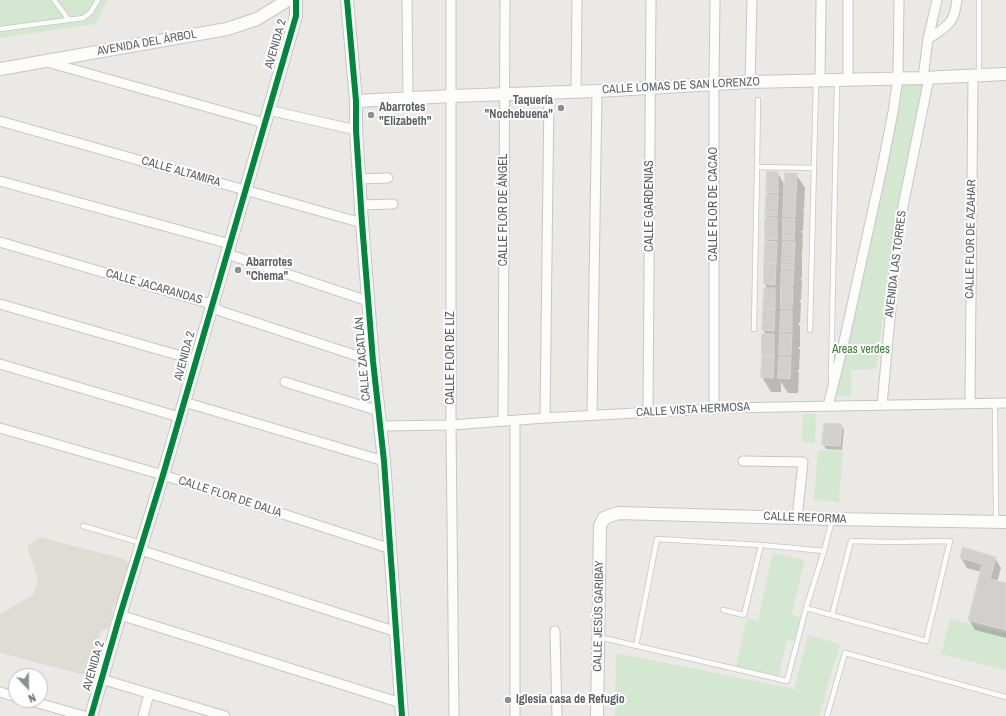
<!DOCTYPE html>
<html>
<head>
<meta charset="utf-8">
<style>
  body { margin:0 }
  #map { position:relative; width:1006px; height:716px; overflow:hidden; background:#ebe9e5; font-family:"Archivo Narrow",sans-serif }
  canvas { display:block }
  .north { position:absolute; left:8px; top:668px; width:40px; height:40px; box-sizing:border-box; background:#fff; border:1px solid #bdbfc1; border-radius:50%; rotate:158deg; font-size:11px; font-weight:700; line-height:16px; text-align:center; color:#5b5f64 }
  .north::after { content:''; display:block; margin:auto; width:14px; height:18px; background:#8d8f91; clip-path:polygon(50% 0,100% 100%,50% 72%,0 100%) }
</style>
</head>
<body>
<div id="map">
<canvas width="1006" height="716"></canvas>
<div class="north">N</div>
</div>
<script>
const ctx = document.querySelector('canvas').getContext('2d');
ctx.lineJoin = 'round';
function fill(path, color) {
  ctx.fillStyle = color;
  ctx.fill(path, 'evenodd');
}
function trace(path, color, width, dash) {
  ctx.strokeStyle = color;
  ctx.lineWidth = width;
  ctx.lineCap = dash ? 'butt' : 'round';
  ctx.setLineDash(dash || []);
  ctx.stroke(path);
}
function label(font, color, halo, rows, align = 'center') {
  ctx.font = font + ' "Archivo Narrow",sans-serif';
  ctx.lineWidth = 4;
  ctx.setLineDash([]);
  ctx.textBaseline = 'middle';
  ctx.strokeStyle = halo;
  ctx.fillStyle = color;
  for (const [text, x, y, turn = 0] of rows) {
    ctx.save();
    ctx.translate(x, y);
    ctx.rotate((+turn || 0) * Math.PI / 180);
    ctx.textAlign = isNaN(turn) ? turn : align;
    if (halo) ctx.strokeText(text, 0, 0);
    ctx.fillText(text, 0, 0);
    ctx.restore();
  }
}
fill(new Path2D(`
  M 39,537 L 124,559 L 131,567 L 120,604 L 114,605 L 108,628 L 101,631 L 88,676 L 0,653 L 0,614 L 33,595 L 38,580 L 27,546 Z`), '#dfdbd5');
fill(new Path2D(`
  M 0,0 L 107,0 L 96,24 L 0,38 Z
  M 924,79 L 893,244 L 876,369 L 851,370 L 851,396 L 833,397 L 898,114 L 897,80 Z
  M 803,414 L 816,414 L 815,443 L 802,442 Z
  M 818,450 L 843,451 L 839,502 L 814,500 Z
  M 773,553 L 804,560 L 792,615 L 801,618 L 796,641 L 787,640 L 779,676 L 736,666 L 747,618 L 758,620 Z
  M 950,619 L 1006,633 L 1006,670 L 941,654 Z
  M 808,635 L 840,644 L 819,716 L 615,716 L 616,653 L 794,689 Z`), '#d4e7d0');
fill(new Path2D(`
  M 778,173 L 785,186 L 796,174 L 805,188 L 804,209 L 802,209 L 804,211 L 803,231 L 801,231 L 803,234 L 802,255 L 801,254 L 802,258 L 802,278 L 800,278 L 802,280 L 801,300 L 799,300 L 801,303 L 800,323 L 798,323 L 800,327 L 800,347 L 798,347 L 800,350 L 799,370 L 797,370 L 799,373 L 798,393 L 788,393 L 781,382 L 781,392 L 771,392 L 762,377 L 763,335 L 766,335 L 763,330 L 767,289 L 765,284 L 766,242 L 768,242 L 766,239 L 768,219 L 766,216 L 769,196 L 767,192 Z
  M 841,425 L 844,430 L 842,450 L 826,449 L 823,444 Z
  M 963,548 L 995,558 L 1001,568 L 997,582 L 1006,584 L 1006,638 L 975,630 L 969,620 L 981,572 L 967,568 L 961,558 Z`), '#0003');
const building = new Path2D(`
  M 767,171 L 778,172 L 778,193 L 766,193 Z
  M 785,173 L 797,173 L 796,194 L 784,194 Z
  M 766,195 L 778,195 L 777,216 L 765,216 Z
  M 784,195 L 796,195 L 795,217 L 783,216 Z
  M 765,218 L 777,218 L 777,240 L 765,239 Z
  M 783,218 L 795,219 L 794,240 L 783,240 Z
  M 765,241 L 777,242 L 776,263 L 764,263 Z
  M 783,242 L 795,242 L 794,263 L 782,263 Z
  M 764,263 L 776,263 L 775,285 L 764,284 Z
  M 782,264 L 794,265 L 793,286 L 781,286 Z
  M 781,287 L 793,288 L 792,309 L 781,309 Z
  M 764,288 L 775,288 L 775,309 L 763,309 Z
  M 763,309 L 775,309 L 774,331 L 762,330 Z
  M 781,311 L 792,311 L 792,332 L 780,332 Z
  M 762,334 L 774,334 L 774,356 L 762,355 Z
  M 780,334 L 792,334 L 791,355 L 779,355 Z
  M 762,356 L 774,356 L 773,378 L 761,377 Z
  M 779,357 L 791,357 L 790,379 L 778,378 Z
  M 824,423 L 842,424 L 840,446 L 822,445 Z
  M 963,547 L 996,557 L 990,579 L 1006,583 L 1006,630 L 968,620 L 982,564 L 960,558 Z`);
fill(building, '#d2d0ce');
trace(building, '#dad8d4', 1);
const service = new Path2D(`
  M 54,0 L 69,20
  M 0,29 L 83,18 L 90,13 L 98,0
  M 979,74 L 979,0
  M 757,167 L 758,100
  M 754,329 L 757,167 L 814,168
  M 810,330 L 816,81
  M 831,380 L 837,81
  M 995,403 L 996,521
  M 83,526 L 141,543
  M 824,551 L 832,520
  M 806,608 L 926,641 L 950,541 L 890,542 L 851,541 L 832,615
  M 723,610 L 744,615 L 761,545
  M 599,637 L 787,681 L 806,608 L 824,551 L 761,545 L 657,539 L 636,646
  M 827,716 L 845,653 L 1006,697`);
const minor = new Path2D(`
  M 407,0 L 408,98
  M 451,0 L 451,425 L 454,716
  M 928,39 C 947,26 954,25 957,0
  M 47,62 L 264,123
  M 923,78 L 928,39 L 937,0
  M 848,80 L 848,0
  M 820,81 L 821,0
  M 750,82 L 752,0
  M 576,92 L 577,0
  M 268,110 L 356,130
  M 0,121 L 362,223
  M 359,179 L 388,178
  M 0,181 L 230,244
  M 361,205 L 393,204
  M 0,242 L 211,304 L 220,311 L 373,361
  M 227,254 L 368,301
  M 0,304 L 195,360
  M 0,364 L 179,417
  M 285,382 L 379,411
  M 184,402 L 384,461
  M 970,403 L 973,76
  M 882,405 L 898,231 L 929,78
  M 828,406 L 843,346 L 882,168 L 893,112 L 898,78 L 899,0
  M 714,409 L 714,84 L 715,0
  M 648,412 L 651,0
  M 592,415 L 597,91
  M 545,418 L 549,93
  M 503,421 L 505,0
  M 380,426 L 451,425 L 545,418 L 725,408 L 1006,403
  M 0,428 L 163,475 L 391,549
  M 743,461 L 803,462 L 797,518
  M 140,550 L 397,632
  M 120,615 L 401,703
  M 555,631 L 557,716
  M 101,679 L 225,716
  M 0,692 L 16,697
  M 27,700 L 84,716
  M 143,716 L 149,694
  M 515,716 L 515,420`);
const tertiary = new Path2D(`
  M 347,0 L 356,101 L 356,130 L 362,223 L 373,361 L 384,461 L 402,716
  M 0,69 L 227,29 L 257,19 L 288,0
  M 356,101 L 452,96 L 597,91 L 750,82 L 923,78 L 1006,74
  M 91,716 L 120,615 L 163,475 L 296,16 L 296,0
  M 597,716 L 600,526 L 604,518 L 618,513 L 832,519 L 1006,522`);
trace(service, '#c6c6c6', 6);
trace(minor, '#c6c6c6', 11);
trace(tertiary, '#c6c6c6', 14);
trace(service, '#fcfcfb', 4.5);
trace(minor, '#fcfcfb', 9);
trace(tertiary, '#fcfcfb', 12);
trace(new Path2D(`
  M 347,0 L 356,101 L 356,130 L 362,223 L 373,361 L 384,461 L 402,716
  M 91,716 L 120,615 L 163,475 L 296,16 L 296,0`), '#00873e', 6);
for (const [x, y, r, color] of [
  [561,108,4,"#8d8f91"],
  [371,115,4,"#8d8f91"],
  [238,270,4,"#8d8f91"],
  [508,700,4,"#8d8f91"]
]) {
  const dot = new Path2D();
  dot.arc(x, y, r, 0, 2 * Math.PI);
  ctx.fillStyle = color;
  ctx.fill(dot);
  trace(dot, '#fff', 1.5);
}
label('12px', '#5b5f64', '#fff', [
  ["AVENIDA DEL ÁRBOL",147,43,-10],
  ["AVENIDA 2",276,44,-74],
  ["CALLE LOMAS DE SAN LORENZO",681,86,-3],
  ["CALLE ALTAMIRA",181,172,16],
  ["CALLE FLOR DE CACAO",714,204,-90],
  ["CALLE GARDENIAS",650,206,-90],
  ["CALLE FLOR DE ÁNGEL",504,210,-90],
  ["CALLE FLOR DE AZAHAR",971,239,-89],
  ["AVENIDA LAS TORRES",896,264,-83],
  ["CALLE JACARANDAS",154,287,16],
  ["AVENIDA 2",185,356,-75],
  ["CALLE FLOR DE LIZ",451,358,-90],
  ["CALLE ZACATLÁN",363,359,-95],
  ["CALLE VISTA HERMOSA",693,410,-3],
  ["CALLE FLOR DE DALIA",230,497,18],
  ["CALLE REFORMA",805,518,2],
  ["CALLE JESÚS GARIBAY",599,616,-89],
  ["AVENIDA 2",94,666,-74]
]);
label('bold 12px', '#5b5f64', '#fff', [
  ["Taquería",553,101,"right"],
  ["\"Nochebuena\"",553,115,"right"],
  ["Abarrotes",379,108],
  ["\"Elizabeth\"",379,122],
  ["Abarrotes",246,263],
  ["\"Chema\"",246,277],
  ["Iglesia casa de Refugio",516,700]
], 'left');
label('12px', '#368431', '#fff', [
  ["Areas verdes",861,350]
]);
</script>
</body>
</html>
